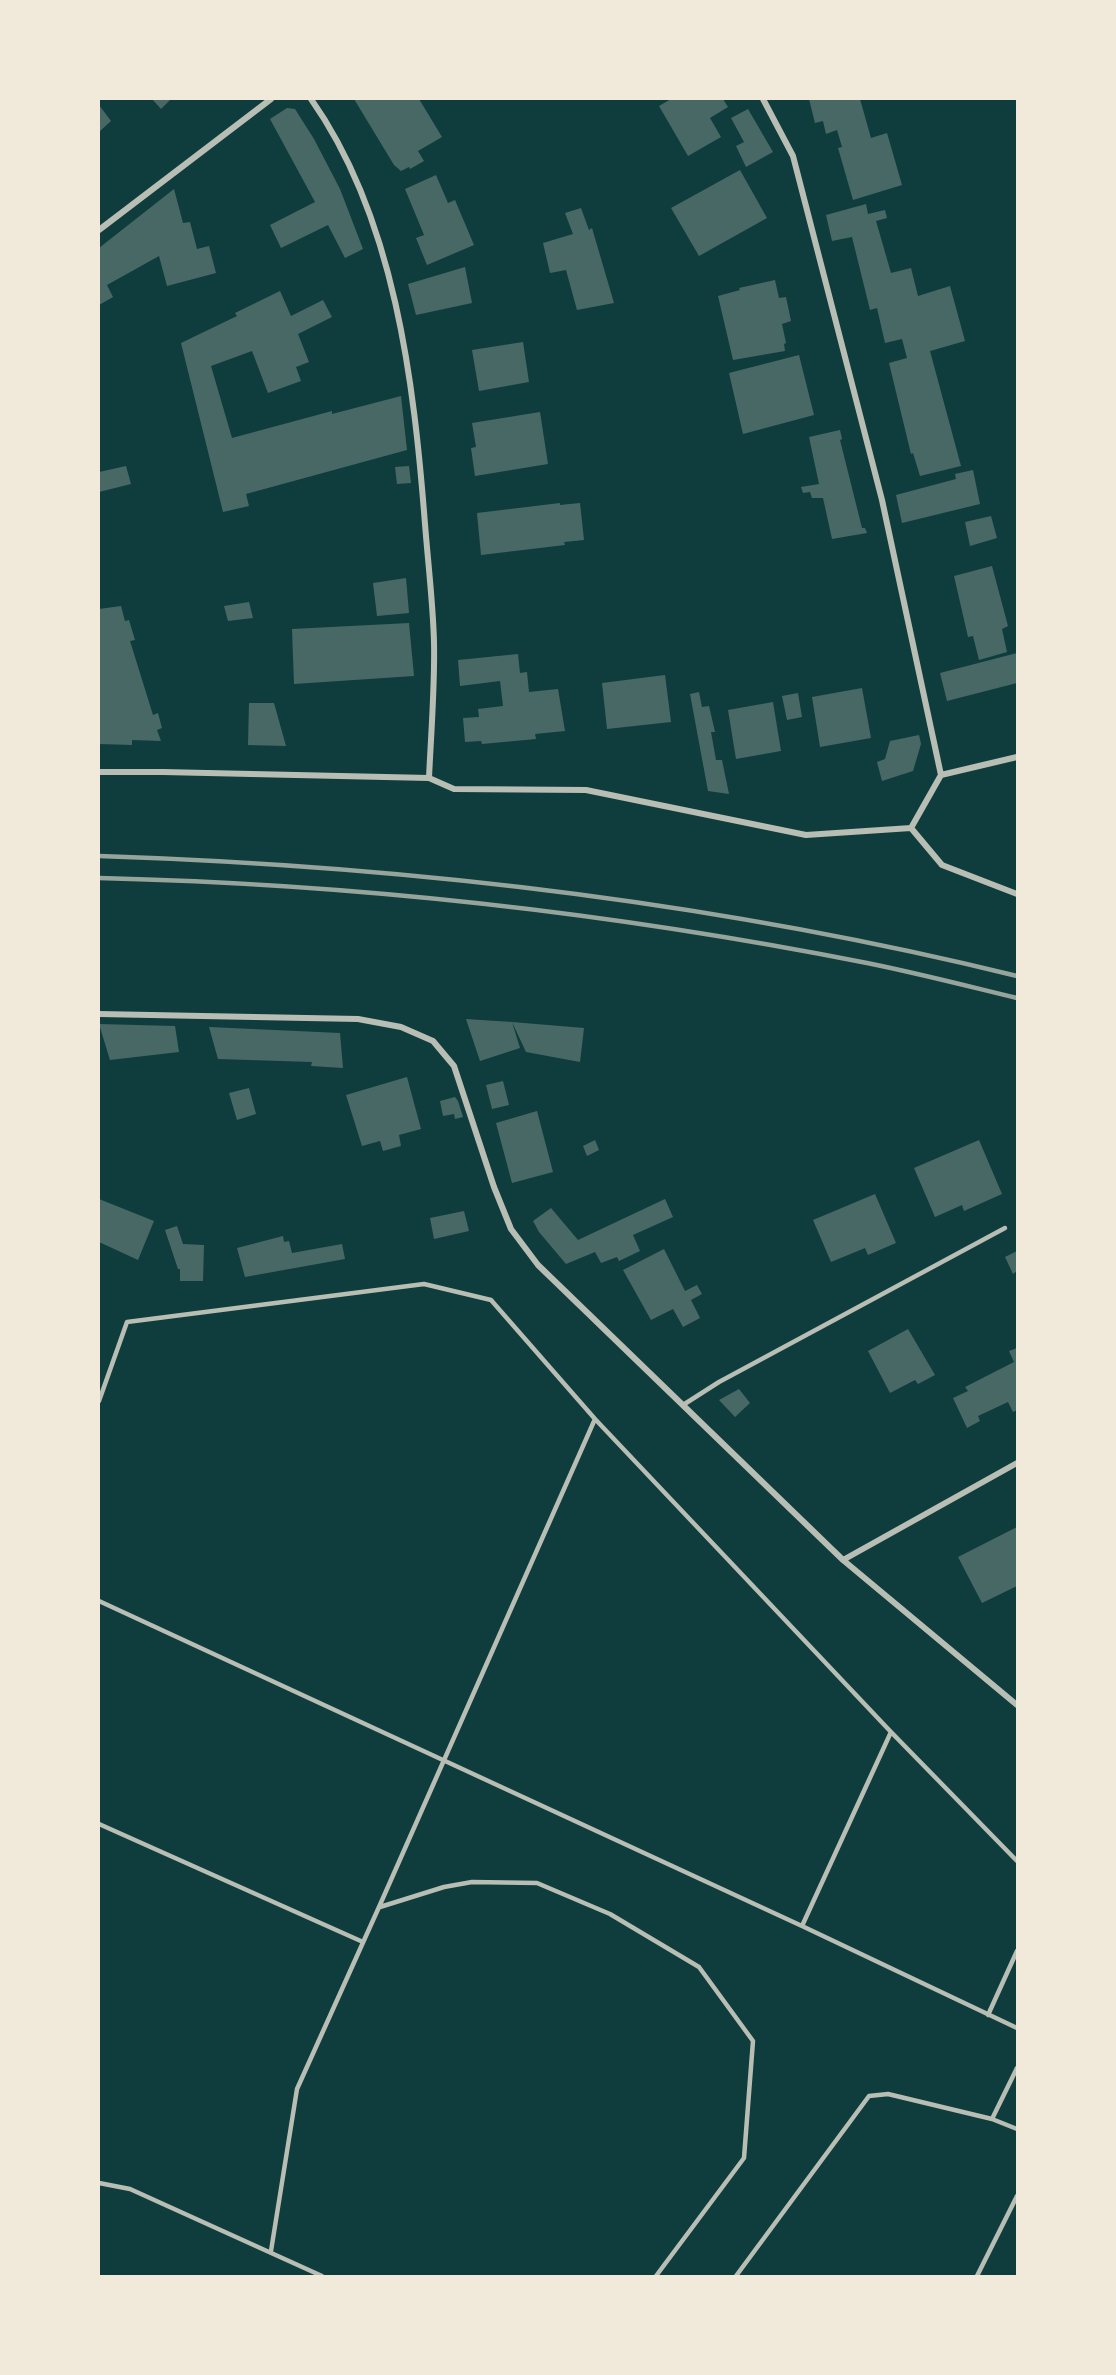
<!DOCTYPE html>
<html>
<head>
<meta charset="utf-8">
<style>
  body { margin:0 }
  #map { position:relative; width:1116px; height:2375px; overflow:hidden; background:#0f3d3e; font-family:"Noto Serif",serif }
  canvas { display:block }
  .frame { position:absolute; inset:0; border:100px solid #f1e9da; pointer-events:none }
</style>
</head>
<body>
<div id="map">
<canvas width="1116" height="2375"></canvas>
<div class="frame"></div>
</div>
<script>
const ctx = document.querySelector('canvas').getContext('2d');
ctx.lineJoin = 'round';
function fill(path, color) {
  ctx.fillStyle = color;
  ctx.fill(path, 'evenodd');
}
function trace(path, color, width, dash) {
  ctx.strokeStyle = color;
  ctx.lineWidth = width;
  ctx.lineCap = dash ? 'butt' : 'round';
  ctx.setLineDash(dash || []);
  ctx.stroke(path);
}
fill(new Path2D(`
  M 152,99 L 171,99 L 161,109 Z
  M 354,99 L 419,99 L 442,137 L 418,151 L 424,161 L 410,169 L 409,167 L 401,171 L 394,165 Z
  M 671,99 L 723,99 L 728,107 L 710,118 L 721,137 L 688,156 L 659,106 Z
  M 809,99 L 860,99 L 871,138 L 887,133 L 902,185 L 853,200 L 838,148 L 842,147 L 837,130 L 826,134 L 823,121 L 815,123 Z
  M 99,105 L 111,121 L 99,132 Z
  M 287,108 L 295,109 L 314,139 L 340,189 L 363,249 L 345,258 L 328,225 L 281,248 L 270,225 L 315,202 L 270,119 Z
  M 748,109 L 773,152 L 746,167 L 736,146 L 744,142 L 731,118 Z
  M 740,170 L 767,218 L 699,256 L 671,208 Z
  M 436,175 L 448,203 L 455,200 L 474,245 L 427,265 L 416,238 L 424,235 L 405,189 Z
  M 174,189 L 183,223 L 190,222 L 197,249 L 209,246 L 216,273 L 167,286 L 159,256 L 107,285 L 113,297 L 99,305 L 99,248 Z
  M 866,204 L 868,214 L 885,210 L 887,218 L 876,221 L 891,273 L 911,268 L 918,296 L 950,286 L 965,341 L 930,351 L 961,466 L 920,476 L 913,453 L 911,454 L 889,363 L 907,358 L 902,339 L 885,343 L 877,308 L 870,310 L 852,237 L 832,241 L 826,215 Z
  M 581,208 L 589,230 L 592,228 L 614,303 L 577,310 L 566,270 L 550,273 L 543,243 L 573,234 L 565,213 Z
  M 465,267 L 472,303 L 416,315 L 408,284 Z
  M 775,280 L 779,298 L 786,297 L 791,321 L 782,324 L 786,343 L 784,344 L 785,351 L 733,360 L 718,296 L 740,290 L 739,288 Z
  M 280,291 L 291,316 L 323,300 L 332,317 L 298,334 L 309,362 L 296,367 L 301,381 L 268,393 L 252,351 L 211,366 L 232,438 L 332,411 L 332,414 L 401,396 L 407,450 L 246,494 L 249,506 L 223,512 L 181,343 L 237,316 L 235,313 Z
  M 523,342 L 529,382 L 479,391 L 472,350 Z
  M 799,355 L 814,415 L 743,434 L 729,373 Z
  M 540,412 L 548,464 L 475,476 L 471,448 L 476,447 L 472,423 Z
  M 840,430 L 842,439 L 840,440 L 862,528 L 865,528 L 867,533 L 832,539 L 823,498 L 812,498 L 810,492 L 803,493 L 801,487 L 819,484 L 809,437 Z
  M 126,466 L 131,484 L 99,492 L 99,472 Z
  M 409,466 L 411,483 L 397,484 L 395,467 Z
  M 973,470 L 980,504 L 902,523 L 896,495 L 956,479 L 955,474 Z
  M 560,503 L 560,505 L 580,503 L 584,540 L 564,542 L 565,545 L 481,555 L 477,513 Z
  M 991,516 L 997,538 L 970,546 L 965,522 Z
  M 992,566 L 1008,626 L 1002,629 L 1007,652 L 979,660 L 973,636 L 968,637 L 954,576 Z
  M 406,578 L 409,613 L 377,616 L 373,583 Z
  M 249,602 L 253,618 L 228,621 L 224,606 Z
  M 121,606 L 125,621 L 129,620 L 135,640 L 130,641 L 153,715 L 158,713 L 162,728 L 157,730 L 161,741 L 132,740 L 132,745 L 99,744 L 99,609 Z
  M 409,623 L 414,676 L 294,684 L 292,629 Z
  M 1017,653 L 1017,683 L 947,701 L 940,673 Z
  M 518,654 L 520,673 L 527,672 L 529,692 L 558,689 L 565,731 L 535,734 L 536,739 L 482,744 L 481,741 L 465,742 L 463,718 L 479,717 L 478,709 L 503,706 L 500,681 L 460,686 L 458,660 Z
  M 665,675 L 671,722 L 607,729 L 602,683 Z
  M 862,688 L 871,738 L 820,747 L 812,697 Z
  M 699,692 L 702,707 L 709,706 L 715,732 L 711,732 L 716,760 L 722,760 L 729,794 L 708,791 L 690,694 Z
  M 798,693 L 802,717 L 787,720 L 782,696 Z
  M 773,702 L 781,751 L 736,759 L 728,710 Z
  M 249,703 L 274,703 L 286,746 L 248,745 Z
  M 919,735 L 921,744 L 913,771 L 882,781 L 877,762 L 885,759 L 890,741 Z
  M 466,1019 L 512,1022 L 584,1028 L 580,1062 L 526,1052 L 512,1022 L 520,1048 L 480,1061 Z
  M 99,1024 L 175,1026 L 179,1052 L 110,1060 Z
  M 209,1027 L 340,1033 L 343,1068 L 311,1066 L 312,1062 L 218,1059 Z
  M 407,1077 L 421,1129 L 399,1135 L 401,1146 L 383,1151 L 380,1141 L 362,1146 L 346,1095 Z
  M 503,1081 L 509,1105 L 492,1109 L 486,1085 Z
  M 249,1088 L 256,1114 L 237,1120 L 229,1093 Z
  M 455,1097 L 458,1101 L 463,1117 L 455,1119 L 454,1114 L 443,1116 L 440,1101 Z
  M 537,1111 L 553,1172 L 512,1183 L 496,1123 Z
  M 595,1140 L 599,1150 L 587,1156 L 583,1146 Z
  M 979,1140 L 1002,1194 L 964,1211 L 962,1205 L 935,1217 L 914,1168 Z
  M 875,1194 L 896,1243 L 868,1255 L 865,1248 L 831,1262 L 813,1220 Z
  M 99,1199 L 154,1221 L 138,1260 L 99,1242 Z
  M 665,1199 L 673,1217 L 633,1235 L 640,1251 L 619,1261 L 617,1257 L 601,1263 L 595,1252 L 566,1264 L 539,1232 L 533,1221 L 551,1208 L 578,1240 Z
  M 464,1211 L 469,1231 L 434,1239 L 430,1218 Z
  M 177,1226 L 183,1244 L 204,1245 L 203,1281 L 180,1281 L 180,1269 L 178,1269 L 165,1230 Z
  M 283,1236 L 284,1242 L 289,1241 L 292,1253 L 342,1244 L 345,1259 L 245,1277 L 237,1248 Z
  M 664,1249 L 685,1291 L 697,1285 L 702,1294 L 691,1300 L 700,1318 L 683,1327 L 673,1309 L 651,1320 L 623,1270 Z
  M 1017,1251 L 1017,1271 L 1013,1274 L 1005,1257 Z
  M 908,1329 L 935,1375 L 918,1384 L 915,1380 L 890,1393 L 868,1351 Z
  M 1017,1348 L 1017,1410 L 1013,1412 L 1008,1402 L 978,1416 L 980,1421 L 967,1428 L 953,1398 L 968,1391 L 965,1387 L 1014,1362 L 1009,1351 Z
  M 739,1389 L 750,1403 L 735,1417 L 719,1400 Z
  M 1017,1527 L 1017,1586 L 982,1603 L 958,1557 Z`), '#486865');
trace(new Path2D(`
  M 99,1401 L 127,1322 L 424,1284 L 491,1300 L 595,1419 L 891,1732 L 1017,1861
  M 683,1405 L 719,1382 L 1005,1228
  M 99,1601 L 802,1926 L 1017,2028
  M 99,1824 L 363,1942
  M 380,1907 L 444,1887 L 472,1882 L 537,1883 L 610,1914 L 699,1967 L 753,2041 L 744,2158 L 656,2276
  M 802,1926 L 891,1732
  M 988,2015 L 1017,1951
  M 1017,2068 L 992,2119 L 1017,2129
  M 99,2183 L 130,2189 L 322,2276
  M 271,2251 L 297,2089 L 379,1907 L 595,1419
  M 736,2276 L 869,2096 L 888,2094 L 992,2119
  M 977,2276 L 1017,2196`), '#b8beb3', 4.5);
trace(new Path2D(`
  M 311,99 C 395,218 414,383 425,524 C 428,563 433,603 434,642 C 435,687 431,733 429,778
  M 763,99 L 793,156 L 882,500 L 941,775
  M 99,230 L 271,99
  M 99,772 L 163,772 L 429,778 L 454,789 L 586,790 L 806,835 L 911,828 L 942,865 L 1017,894
  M 911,828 L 941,775 L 1017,757
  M 99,1014 L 358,1019 L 401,1027 L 433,1041 L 454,1066 L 494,1187 L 511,1229 L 538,1265 L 843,1560 L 1017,1705
  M 843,1560 L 1017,1463`), '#b8beb3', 6);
trace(new Path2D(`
  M 99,856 C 408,866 716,902 1017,976
  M 99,878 C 357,884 614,913 867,963 C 917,973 967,986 1017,998`), '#97a49c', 4.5);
</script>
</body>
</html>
